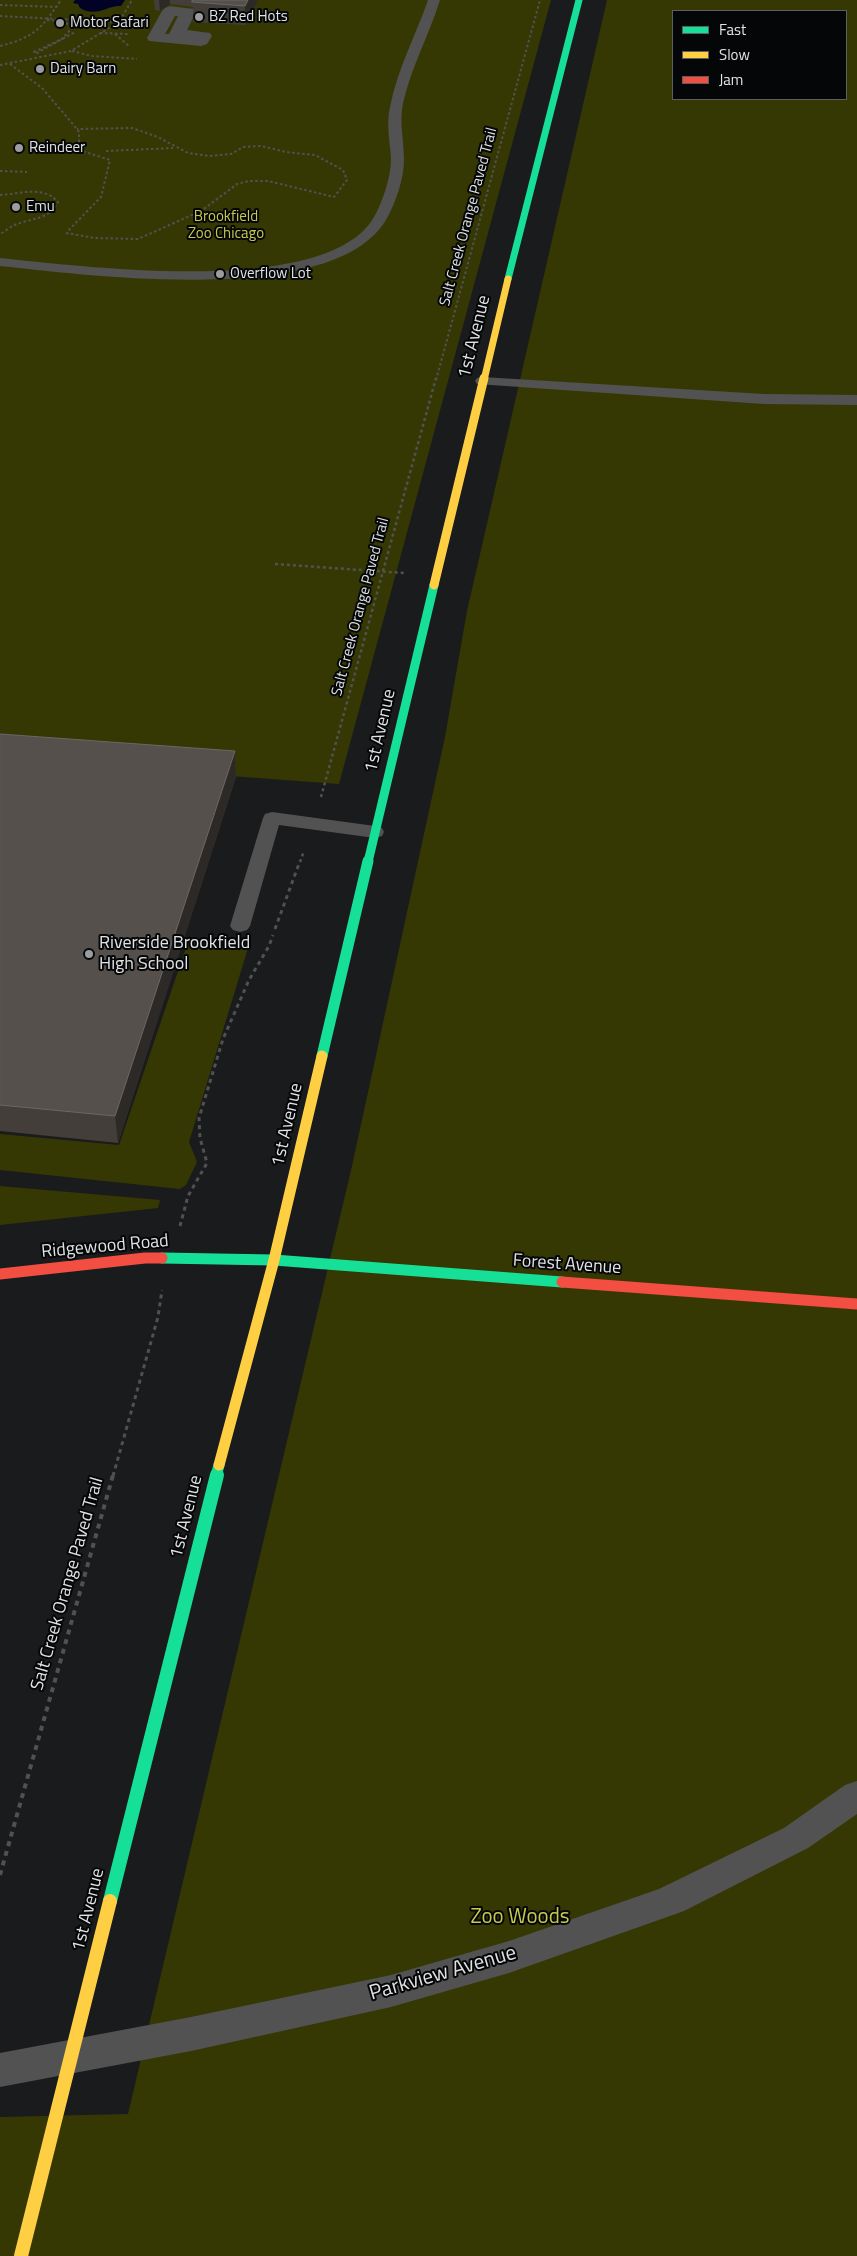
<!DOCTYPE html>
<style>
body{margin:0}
#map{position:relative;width:857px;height:2256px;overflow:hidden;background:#1a1b1c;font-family:"Titillium Web",sans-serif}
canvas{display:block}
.legend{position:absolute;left:672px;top:10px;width:175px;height:90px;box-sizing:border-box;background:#050607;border:1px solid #5d5e5f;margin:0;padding:6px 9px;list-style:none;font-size:15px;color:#e0e2e4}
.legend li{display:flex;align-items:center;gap:10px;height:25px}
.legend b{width:25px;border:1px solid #5d5e5f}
</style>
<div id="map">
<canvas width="857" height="2256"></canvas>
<ul class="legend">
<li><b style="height:6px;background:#16e098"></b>Fast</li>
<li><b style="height:6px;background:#ffcf43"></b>Slow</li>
<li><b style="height:6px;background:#f24e42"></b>Jam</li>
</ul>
</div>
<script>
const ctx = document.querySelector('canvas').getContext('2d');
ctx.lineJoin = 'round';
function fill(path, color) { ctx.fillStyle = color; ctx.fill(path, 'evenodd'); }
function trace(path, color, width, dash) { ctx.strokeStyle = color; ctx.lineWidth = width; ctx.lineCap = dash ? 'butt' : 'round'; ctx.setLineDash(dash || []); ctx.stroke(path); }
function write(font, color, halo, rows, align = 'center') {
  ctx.font = font + ' "Titillium Web",sans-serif'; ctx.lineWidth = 4; ctx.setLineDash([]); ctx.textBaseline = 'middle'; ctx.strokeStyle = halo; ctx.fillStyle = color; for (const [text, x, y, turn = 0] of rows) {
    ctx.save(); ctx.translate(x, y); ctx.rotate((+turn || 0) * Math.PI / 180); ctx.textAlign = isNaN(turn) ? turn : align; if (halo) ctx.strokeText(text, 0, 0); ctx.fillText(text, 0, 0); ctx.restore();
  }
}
fill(new Path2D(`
 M0 0H551L339 784 0 759Z
 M607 0H857V2256H0V2117L128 2114 352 1166 445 737 467 611ZM673 11H846V99H673Z
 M188 942 248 948 189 1142 197 1162 186 1185 180 1189 0 1170V1134L119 1145Z
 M0 1186 160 1200 158 1208 0 1225Z`), '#363804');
fill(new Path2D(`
 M75 0H125L121 6C107 5 97 18 80 8L78 4 73 3Z`), '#020226');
trace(new Path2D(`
 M0 5 56 7
 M0 16 119 22
 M47 20 65 21 71 29 62 39 34 52 37 53 75 32
 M100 33 128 34
 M115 34 129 46
 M0 46C35 37 41 29 61 0
 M72 51 92 56 137 59
 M10 64 42 88 77 129 79 132V150L110 160 101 197 67 232
 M0 65 71 51 119 22 132 0
 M106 151 173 148
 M0 171 27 172
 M0 195C20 194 43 185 58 202 50 219 33 218 17 224 11 226 6 231 0 234
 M66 233 95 238 138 239 201 211 237 184 249 181H268L334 197 347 180 343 170 315 155 286 152 261 146 243 147 231 154 209 156 188 153 158 137 132 128 77 129
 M436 380 540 0`), '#525152', 2, [2.5, 2.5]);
trace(new Path2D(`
 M275 564 404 573
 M321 797 436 378
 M300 862 304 851`), '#525152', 2.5, [3, 3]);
trace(new Path2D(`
 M275 929 300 861
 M180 1226 188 1196 207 1163 200 1138 199 1118 223 1039 249 980 269 946 273 935
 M113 1476 158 1317 162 1290`), '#525152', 3, [4, 4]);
trace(new Path2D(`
 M0 1875 113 1475`), '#525152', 4, [5, 5]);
fill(new Path2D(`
 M428 0H440C429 35 411 68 403 103 399 123 404 140 404 160 404 178 396 202 387 218 337 309 88 275 0 266V258C81 266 327 299 374 217 383 201 391 177 391 159 390 141 386 125 390 107 397 70 416 35 428 0Z
 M482 377 764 394 857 395V405L764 404 477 384 475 381 477 378Z
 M272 812 375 826 382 828 384 832 382 836 375 838 279 825 250 926 247 930 240 932 233 930 230 926 263 818 265 814Z`), '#525252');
fill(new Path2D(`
 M170 6 193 9 196 12 187 30 210 33 212 36 207 44 201 46 149 41 147 38 162 11 165 8ZM175 16H178L169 34H165Z
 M857 1781V1814L808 1848 684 1911 509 1973 391 2007 191 2051 0 2087V2053L191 2017 391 1975 509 1941 659 1889 784 1828 845 1785Z`), '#525252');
trace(new Path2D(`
 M508 279 579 0`), '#16e098', 7);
trace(new Path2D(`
 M368 862 434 585`), '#16e098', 9);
trace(new Path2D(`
 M322 1056 368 861
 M162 1258 274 1260 562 1282
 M216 1476 219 1465`), '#16e098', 11);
trace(new Path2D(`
 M110 1901 217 1475`), '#16e098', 14);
trace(new Path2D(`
 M484 380 508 279`), '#ffcf43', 7);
trace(new Path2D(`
 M434 585 484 378`), '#ffcf43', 9);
trace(new Path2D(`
 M219 1465 274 1260 322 1056`), '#ffcf43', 11);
trace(new Path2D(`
 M21 2256 110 1901`), '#ffcf43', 14);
trace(new Path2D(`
 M0 1274 145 1258H162
 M562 1282 857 1304`), '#f24e42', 11);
fill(new Path2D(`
 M154 0H258L246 25 193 22V7L170 4 160 11 155 10Z
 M0 734 235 751 236 777 118 1143 0 1131Z`), '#443e3a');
fill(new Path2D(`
 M159 0H170V4L160 11Z
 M248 0H258L246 25 245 6Z
 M235 751 236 777 118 1143 115 1116Z`), '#2c2926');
const building = new Path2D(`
 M193 0H248L245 6 192 2Z
 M0 734 235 751 115 1116 0 1105Z`);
fill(building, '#55504c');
trace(building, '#6a6764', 1);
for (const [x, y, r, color] of [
 [199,17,5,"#9b9c9e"],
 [60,23,5,"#9b9c9e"],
 [40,69,5,"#9b9c9e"],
 [19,148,5,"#9b9c9e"],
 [16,207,5,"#9b9c9e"],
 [220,274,5,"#9b9c9e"],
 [89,954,5,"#9b9c9e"]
]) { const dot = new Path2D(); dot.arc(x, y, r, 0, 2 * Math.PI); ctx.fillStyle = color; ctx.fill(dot); trace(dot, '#050607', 2); }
write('15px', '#e0e2e4', '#050607', [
 ["BZ Red Hots",209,17],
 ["Motor Safari",70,23],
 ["Dairy Barn",50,69],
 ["Reindeer",29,148],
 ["Emu",26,207],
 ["Overflow Lot",230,274]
], 'left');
write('15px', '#c6cb4d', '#050607', [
 ["Brookfield",226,217],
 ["Zoo Chicago",226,234]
]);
write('15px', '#e0e2e4', '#050607', [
 ["Salt Creek Orange Paved Trail",469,217,-75],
 ["Salt Creek Orange Paved Trail",361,607,-75]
]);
write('18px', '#e0e2e4', '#050607', [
 ["1st Avenue",475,337,-76],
 ["1st Avenue",381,731,-77],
 ["1st Avenue",288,1125,-77],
 ["Ridgewood Road",105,1247,-5],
 ["Forest Avenue",567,1265,4],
 ["1st Avenue",187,1517,-76],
 ["Salt Creek Orange Paved Trail",68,1584,-74],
 ["1st Avenue",89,1910,-76]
]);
write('18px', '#e0e2e4', '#050607', [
 ["Riverside Brookfield",99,944],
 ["High School",99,965]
], 'left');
write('21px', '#c6cb4d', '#050607', [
 ["Zoo Woods",520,1918]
]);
write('21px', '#e0e2e4', '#050607', [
 ["Parkview Avenue",443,1974,-16]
]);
</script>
